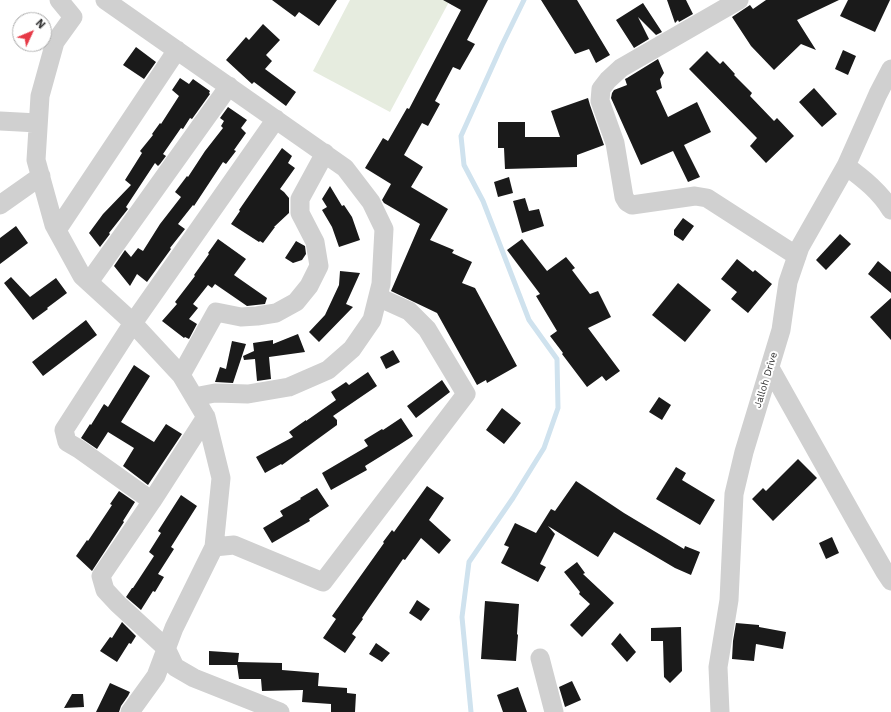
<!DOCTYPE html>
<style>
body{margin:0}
#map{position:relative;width:891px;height:712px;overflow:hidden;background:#fff;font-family:"Work Sans",sans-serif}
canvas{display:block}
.north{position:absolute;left:12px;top:12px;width:40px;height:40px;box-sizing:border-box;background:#fff;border:1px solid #adadad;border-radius:50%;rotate:46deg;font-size:11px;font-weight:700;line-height:16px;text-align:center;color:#333}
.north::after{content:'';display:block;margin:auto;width:14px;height:18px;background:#e63946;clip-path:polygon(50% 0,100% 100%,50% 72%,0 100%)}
</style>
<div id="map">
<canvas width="891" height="712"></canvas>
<div class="north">N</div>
</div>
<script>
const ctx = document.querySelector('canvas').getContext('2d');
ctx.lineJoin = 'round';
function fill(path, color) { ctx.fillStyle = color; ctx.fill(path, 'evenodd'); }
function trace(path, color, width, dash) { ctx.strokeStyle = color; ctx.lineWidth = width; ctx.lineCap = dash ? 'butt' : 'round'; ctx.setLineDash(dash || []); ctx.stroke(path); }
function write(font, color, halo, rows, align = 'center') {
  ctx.font = font + ' "Work Sans",sans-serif'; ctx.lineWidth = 4; ctx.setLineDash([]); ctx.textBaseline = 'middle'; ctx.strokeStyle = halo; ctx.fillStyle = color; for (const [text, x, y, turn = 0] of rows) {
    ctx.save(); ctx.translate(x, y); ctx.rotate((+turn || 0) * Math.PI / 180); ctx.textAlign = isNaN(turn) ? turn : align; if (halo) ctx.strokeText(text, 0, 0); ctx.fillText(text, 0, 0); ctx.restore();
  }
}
fill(new Path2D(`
 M350 0H450L390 112 313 71Z`), '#e6ecdf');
trace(new Path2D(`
 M471 712 462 617 469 562 513 498 544 448 558 408 557 359 529 320 483 201 464 165 461 136 502 45 524 0`), '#cfe2ee', 5);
fill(new Path2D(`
 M272 0H337L319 26 299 12 295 17Z
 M443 0H488L467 40 475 44 460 70 453 67 435 101 440 104 428 126 422 123 404 155 423 167 411 187 448 209 430 240 454 250 452 253 472 262 462 283 475 288 517 366 487 383 486 380 477 385 437 313 391 291 420 224 384 203 382 200 391 184 365 168 383 138 388 141 407 108 409 109 461 10Z
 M541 0H577L610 55 596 63 589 49 575 54Z
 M667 0H686L693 14 679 22 678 20 675 23Z
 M766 0H839L797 20 816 50 801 44 774 70 751 46 732 17 750 5 753 9Z
 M848 0H890L875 32 840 16Z
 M643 3 662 32 656 35 638 17 649 39 634 48 616 20Z
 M263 24 280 40 266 55 272 61 265 69 296 92 286 106 254 82 252 84 226 60 246 37 249 40Z
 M136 47 156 62 144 79 123 65Z
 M843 50 856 56 848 75 835 69Z
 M707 51 720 64 723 61 735 74 734 75 752 93 750 96 774 121 777 118 794 136 766 163 750 146 757 138 689 69Z
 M658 59 664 73 660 79 662 88 656 91 668 117 697 102 711 132 684 145 700 177 688 182 673 151 641 165 611 98 612 93 614 90 627 85 625 79 627 78Z
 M180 78 189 84 193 79 210 91 209 93 210 94 192 119 190 118 183 129 181 128 163 154 166 156 160 164 158 166 155 163 126 207 128 209 109 233 110 234 100 247 89 233 103 214 131 185 125 180 142 153 140 151 153 135 152 134 160 123 161 124 179 96 172 90Z
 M814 88 837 114 822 127 799 102Z
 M588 98 590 105 604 145 577 155V167L505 169 504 148H498V122H525V137H560L551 111Z
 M228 107 247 120 241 128 246 133 234 150 236 151 226 164 223 162 194 206 193 205 178 224 185 229 170 248 171 249 147 282 137 274 130 286 114 266 125 250 131 257 138 248 143 251 160 224 181 197 175 192 187 176 188 177 205 151 223 128 221 126 224 121 220 118Z
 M282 148 292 156 288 163 295 168 280 189 284 192 289 198V213L274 227H275L263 243 260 241 259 242 231 224 240 211 239 210Z
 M509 177 513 193 498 197 494 182Z
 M330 186 342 206 344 205 352 217 360 240 339 247 332 227 322 210 327 207 322 199Z
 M525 198 529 211 539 209 544 226 522 233 513 201Z
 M683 218 694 226 683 241 674 235V230Z
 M16 226 28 243 0 264V238Z
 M840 234 851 244 826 270 816 260Z
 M218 239 246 259 234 275 267 298 265 304 247 306 215 284 212 288 208 285 193 304 198 308 189 319 197 324 189 339 185 337 184 338 162 321 177 304 175 302 195 276 194 275 209 254 208 253Z
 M522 239 547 271 566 257 575 268 572 270 590 294 598 291 611 317 588 328 620 371 606 381 602 376 587 387 562 354 563 353 550 336 557 331 536 296 540 294 507 250Z
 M296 241 305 246 306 254 302 260 293 263 285 258Z
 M737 259 753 272 755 270 772 284 748 313 731 299 737 292 721 279Z
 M878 261 891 272V293L868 274Z
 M340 271 360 273 346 304 353 307 319 342 309 332 325 315 339 285Z
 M11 277 30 297 56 278 67 293 47 308 48 309 33 320 4 283Z
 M678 283 711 310 685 342 652 315Z
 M891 298V340L870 317Z
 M86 320 97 335 43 376 32 362Z
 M298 334 305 352 269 357 271 379 257 381 255 359 244 360 243 356 254 351 253 343 273 340V344Z
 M232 341 246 344 233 383 215 382 220 367 226 369Z
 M393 350 400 362 386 369 380 357Z
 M134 365 150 376 121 422 154 442 166 424 182 434 148 485 123 466 134 448 108 432 97 449 81 438 90 424 91 425 104 404 108 407Z
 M368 372 377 386 333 416 337 420V425L282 465 281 464 265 473 256 457 293 437 289 432 306 420V421L336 400 331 392 346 382 349 385Z
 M442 380 450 392 416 418 407 406Z
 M659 397 671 405 662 420 649 412Z
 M502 408 521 423 504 444 486 430Z
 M401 418 413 436 399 445 365 466 367 470 331 490 322 473 368 446 364 440 382 429 383 430Z
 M798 459 817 478 773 521 752 499 763 488 766 491Z
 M676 467 686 473 682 480 715 500 700 525 656 499Z
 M576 481 624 513 684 549 685 546 700 552 691 575 675 568 614 532 598 557 548 526 555 534 540 564 546 567 538 582 501 563 509 547 504 545 515 523 536 533 551 509 555 511Z
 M427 486 444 498 429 520 451 540 439 554 421 538 405 560 403 559 362 618 363 619 352 634 356 637 345 653 323 638 336 619 332 616 384 543 383 542 392 530 394 532Z
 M317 488 329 506 309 519 310 521 272 543 263 528 283 516 280 511 301 499 300 498Z
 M119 491 135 502 123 521 124 522 92 571 76 556 87 540 88 541 112 505 110 504Z
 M181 495 197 506 171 547 174 549 158 574 164 577 155 592 153 591 141 610 126 597 132 588H133L154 556 149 552 161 533 158 531Z
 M832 537 839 553 826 559 819 543Z
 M577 562 585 573 583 574 614 603 582 637 570 625 590 604 579 594 580 592 564 572Z
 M417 600 430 609 421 621 409 613Z
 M485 601 519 604 517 634 518 635 516 661 481 659Z
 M122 622 136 636 131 644 129 643 117 662 100 651 110 637 112 638Z
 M736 623 759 625V627L786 632 783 649 756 644 754 661 732 659 733 641Z
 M681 627 682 671 670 683 664 677 663 641H651V628Z
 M620 633 636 652 627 662 611 644Z
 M376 643 390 653 382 662 369 654Z
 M209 651 239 653 238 662 282 663V670L319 673 318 686 347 688V693L356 694 355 712H331V704L302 702 303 690 262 691 261 679H239L237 665H209Z
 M572 681 581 700 565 707 559 687Z
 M110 683 130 692 128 696 121 706 119 712H96Z
 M518 687 527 712H503L497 695Z
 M72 694H83L84 707 64 708Z`), '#1a1a1a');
trace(new Path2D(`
 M59 0 73 17 55 42 40 96 36 160 54 225 82 276 129 319 181 375 206 417 221 478 214 547 174 628 156 676 130 712
 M105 0 345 168 371 202 384 229 381 284 372 320 352 349 328 370 289 387 248 394 215 393 194 397
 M739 0 621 68 608 80 601 89 600 101 615 143 624 197 627 202 632 205 695 196 707 198 797 256
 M0 121 38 123
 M846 166C864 179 880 192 891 210
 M0 205 41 176
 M57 230 177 50
 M89 282 229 86
 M770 368 858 525 885 572 891 581
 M181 375 216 312 241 317 257 316 276 313 296 302 309 286 319 266 315 242 300 213V199L325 153
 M206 417 152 501 79 449 67 442 64 430 133 323 276 119
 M152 501 101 576 105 590 118 604 166 648 175 667 194 678 280 712
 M214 547 234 545 323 582 466 394 427 329 409 311 378 297
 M540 658 554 712
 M720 712 718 667 729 600 734 494 744 452 781 330 785 302 788 282 800 247 846 166 878 94 891 69`), '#d0d0d0', 19);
write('10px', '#333', '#fff', [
 ["Jalloh Drive",766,380,-73]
]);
</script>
